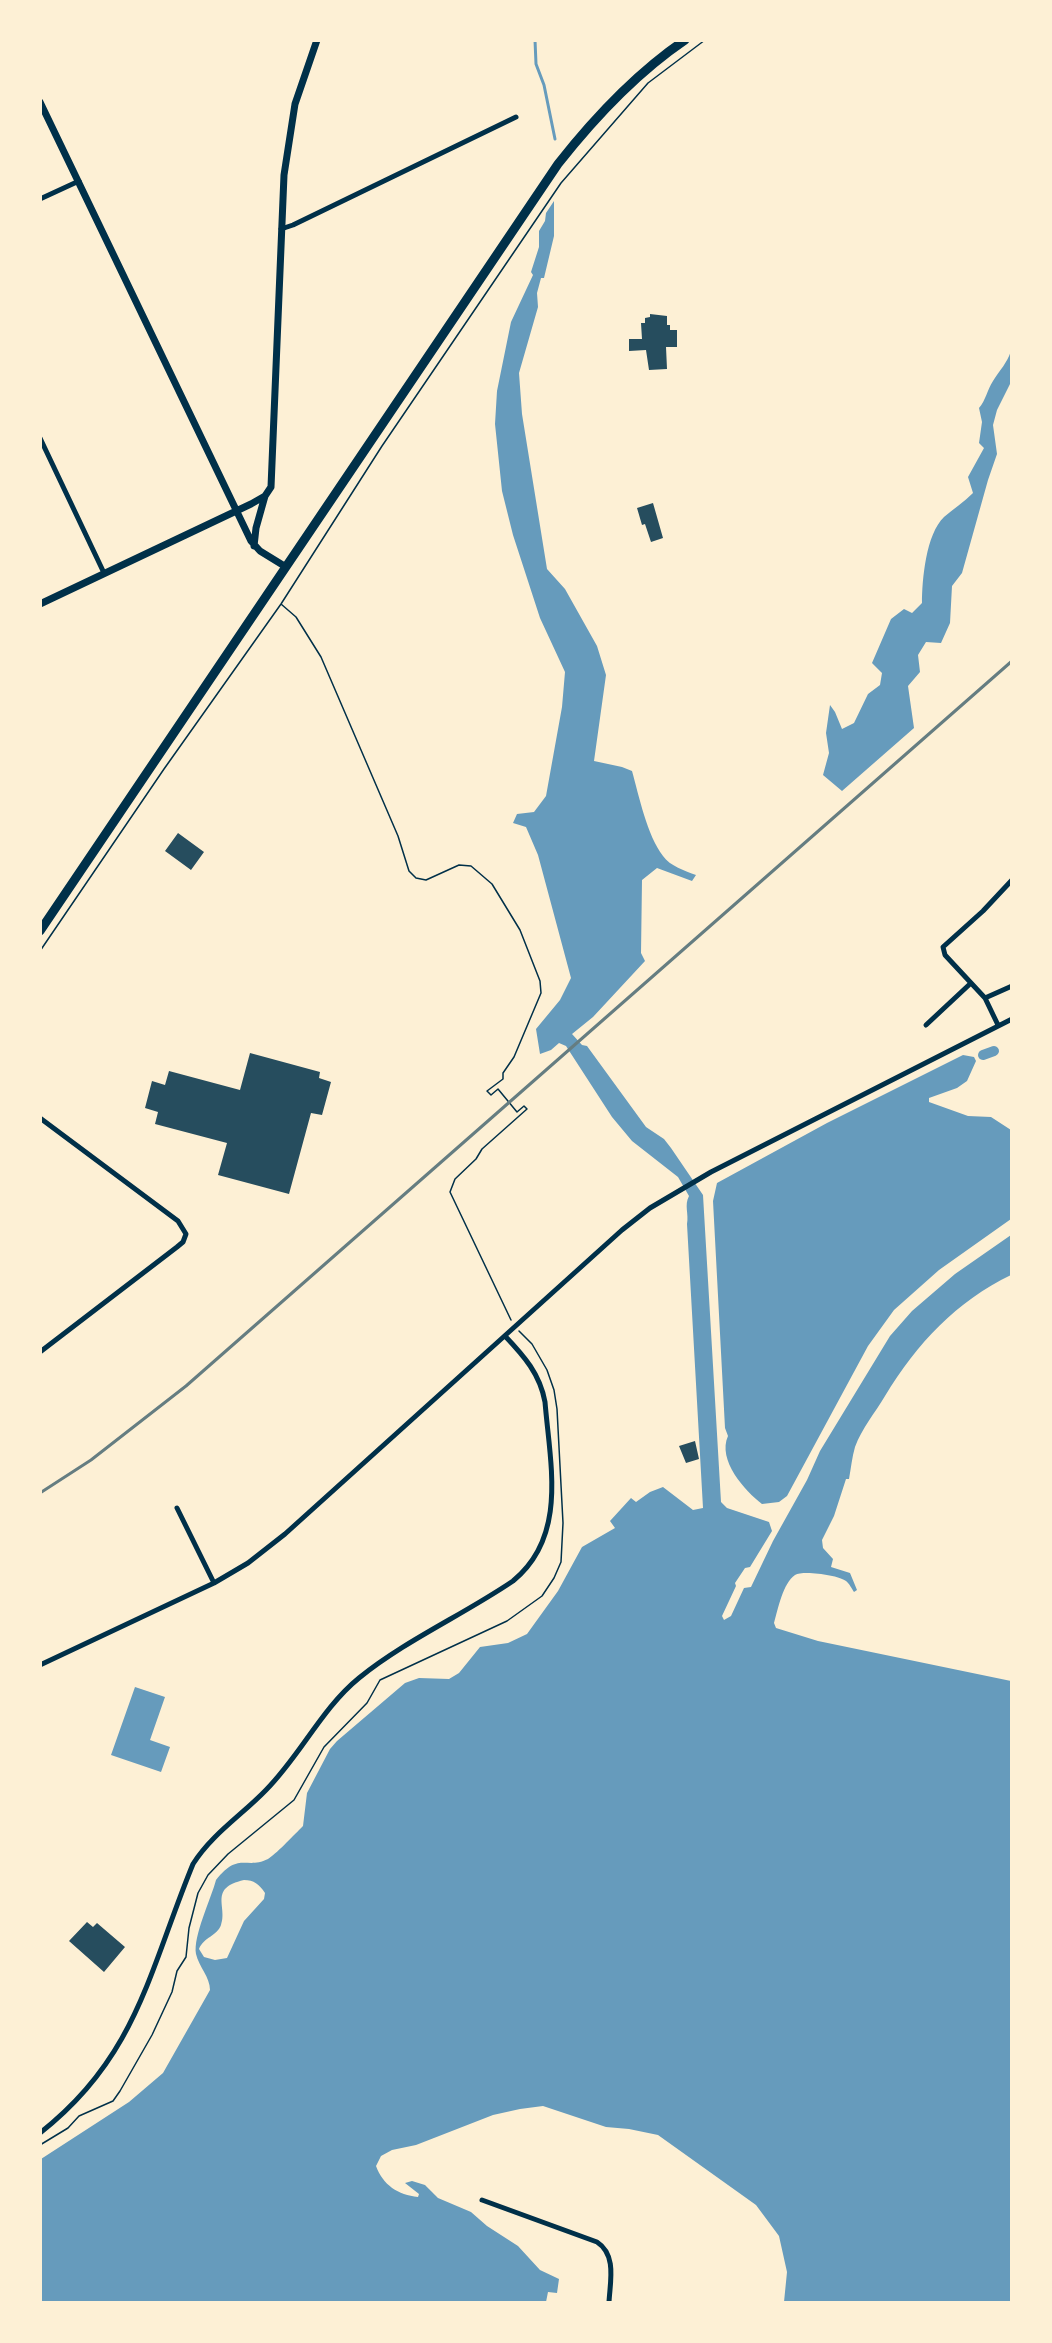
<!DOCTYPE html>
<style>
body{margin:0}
#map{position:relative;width:1052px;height:2343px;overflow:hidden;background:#fdf0d5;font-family:Poppins,sans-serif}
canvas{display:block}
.frame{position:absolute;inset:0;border:42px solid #fdf0d5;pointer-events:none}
</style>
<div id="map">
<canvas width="1052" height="2343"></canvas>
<div class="frame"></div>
</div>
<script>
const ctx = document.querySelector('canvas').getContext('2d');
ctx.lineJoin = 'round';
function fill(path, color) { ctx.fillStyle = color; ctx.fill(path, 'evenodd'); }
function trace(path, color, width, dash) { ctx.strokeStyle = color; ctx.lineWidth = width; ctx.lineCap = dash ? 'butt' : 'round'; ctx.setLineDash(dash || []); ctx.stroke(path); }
fill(new Path2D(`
 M554 201V236L544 278H541L537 293 538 307 519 373 522 414 547 569 565 589 597 646 606 675 594 761 622 767 632 771C639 796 647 835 663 856 670 866 685 871 696 875L692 881 657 868 642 880 641 953 645 961 593 1017 572 1034 582 1045 587 1046 646 1127 664 1139 671 1148 703 1195 721 1502 727 1508 769 1522 772 1531 750 1567 745 1568 735 1583 736 1586 722 1616 724 1620 731 1616 744 1588 751 1587 773 1541 807 1480 820 1451 890 1336 912 1311 955 1274 1011 1235V1275C957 1301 917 1343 885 1396 875 1413 862 1428 855 1447 852 1457 851 1468 849 1479H846L834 1516 822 1540 823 1548 833 1559 831 1567 850 1573 857 1590 854 1592C852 1589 849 1583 846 1581 838 1575 803 1570 795 1575 783 1583 778 1609 774 1623L776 1628 818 1641 1011 1681V2302H784L787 2272 779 2236 756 2205 658 2135 629 2129 606 2127 543 2106 520 2109 493 2115 416 2145 392 2150 381 2156 376 2166C383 2185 398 2195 418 2197L419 2194 405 2183 412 2181 425 2185 438 2198 471 2212 487 2226 518 2246 540 2270 559 2279 557 2293 548 2292 546 2302H41V2159L129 2102 163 2073 210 1990C210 1977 199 1967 196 1954 193 1936 211 1899 216 1880 239 1851 246 1870 268 1859 275 1855 293 1836 300 1829L303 1826 307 1793 330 1749 337 1741 405 1683 419 1678 449 1679 459 1673 480 1647 508 1643 527 1634 558 1591 582 1547 615 1528 610 1521 631 1498 636 1502 650 1492 663 1487 693 1510 703 1508 687 1224C689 1214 684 1205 689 1196L678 1177 632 1141 612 1117 566 1046 559 1043 551 1050 540 1054 536 1029 560 1000 571 978 538 855 526 827 513 823 517 814 534 812 546 796 562 707 565 672 540 618 513 535 502 491 495 424 497 391 511 322 533 275 531 272 539 247V231L545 221 546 213ZM244 1880C254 1880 259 1884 265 1893L264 1899 244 1921 227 1958 215 1960 204 1957 199 1949C204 1937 217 1936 221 1925 228 1907 208 1888 244 1880Z
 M1011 351V382L997 410 993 425 997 454 988 480 962 573 952 586 950 623 941 643 926 642 918 655 920 672 908 686 914 728 842 791 823 775 829 753 826 733 830 705 835 712 842 729 854 723 868 694 880 685 882 673 872 663 891 619 904 609 912 613 922 603C922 580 926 534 944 517 953 509 964 502 973 493L968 477 984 448 979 443 982 422 979 408C986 400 987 390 993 381 1000 370 1007 363 1011 351Z
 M963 1055 974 1057 976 1061 967 1081 957 1088 929 1098V1102L968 1116 991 1117 1011 1130V1219L939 1270 894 1310 868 1346 787 1496 779 1502 762 1504C745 1491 717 1460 728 1436L725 1428 713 1201 717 1183 827 1123Z
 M135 1687 165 1697 150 1740 170 1747 161 1772 111 1755Z`), '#669bbc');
trace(new Path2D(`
 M535 40 536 64 544 85 555 139`), '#669bbc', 3);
trace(new Path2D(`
 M983 1055 994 1051`), '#669bbc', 10);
fill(new Path2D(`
 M650 314 667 316V325H670V330H677V347H666L667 369 649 370 646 350 629 351V339H642L641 323H645V318L650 317Z
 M653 503 663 538 651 542 645 524 642 525 637 508Z
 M178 833 204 852 191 870 165 851Z
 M250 1053 320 1072 319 1078 331 1082 322 1115 311 1113 289 1194 218 1175 227 1143 155 1124 158 1112 145 1108 152 1081 165 1085 169 1071 240 1090Z
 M695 1441 699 1459 686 1463 679 1446Z
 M87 1922 93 1927 97 1923 125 1947 104 1972 69 1941Z`), '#264d5e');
trace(new Path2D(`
 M281 604 296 617 321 657 398 836 409 871 416 878 426 880 459 865 471 866 492 884 520 930 540 981 541 993 514 1057 503 1073V1079L487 1091 491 1095 498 1089 517 1112 524 1106 527 1109 482 1149 476 1159 455 1179 450 1192 511 1320
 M40 951 164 769 281 604 382 446 561 183 648 83 705 40
 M40 2145 68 2128 79 2116 113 2101 120 2091 152 2035 172 1992 177 1971 186 1957 189 1928 198 1893 208 1875 228 1854 294 1800 324 1747 367 1703 380 1680 507 1621 542 1596 554 1578 561 1562 563 1523 557 1409 554 1390 547 1370 532 1344 519 1331`), '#003049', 1.5);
trace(new Path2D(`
 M40 199 79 181
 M281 229 293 225 516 117
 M40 438 104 573
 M985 998 1012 986
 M926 1025 971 983
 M998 1025 985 998 945 955 943 947 983 911 1012 880
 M40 1118 178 1221 186 1234 183 1242 177 1247 40 1352
 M177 1508 214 1583
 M40 1665 214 1583 248 1563 285 1534 622 1230 650 1208 711 1172 1012 1019
 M40 2133C137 2057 149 1971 193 1864 212 1834 242 1815 266 1790 300 1756 322 1708 359 1678 406 1640 463 1615 513 1581 568 1536 550 1464 545 1402 540 1374 524 1356 505 1336
 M482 2200 597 2242C617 2255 610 2282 609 2302`), '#003049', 5);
trace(new Path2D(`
 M40 102 251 541 260 551 286 567
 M254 546 256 528 265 496
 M40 604 251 504 265 496 271 487 284 175 295 104 317 40`), '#003049', 7);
trace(new Path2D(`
 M40 931 558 164C595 117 635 74 685 40`), '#003049', 9);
trace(new Path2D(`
 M40 1493 91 1460 186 1386 1012 661`), '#657d81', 3);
</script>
